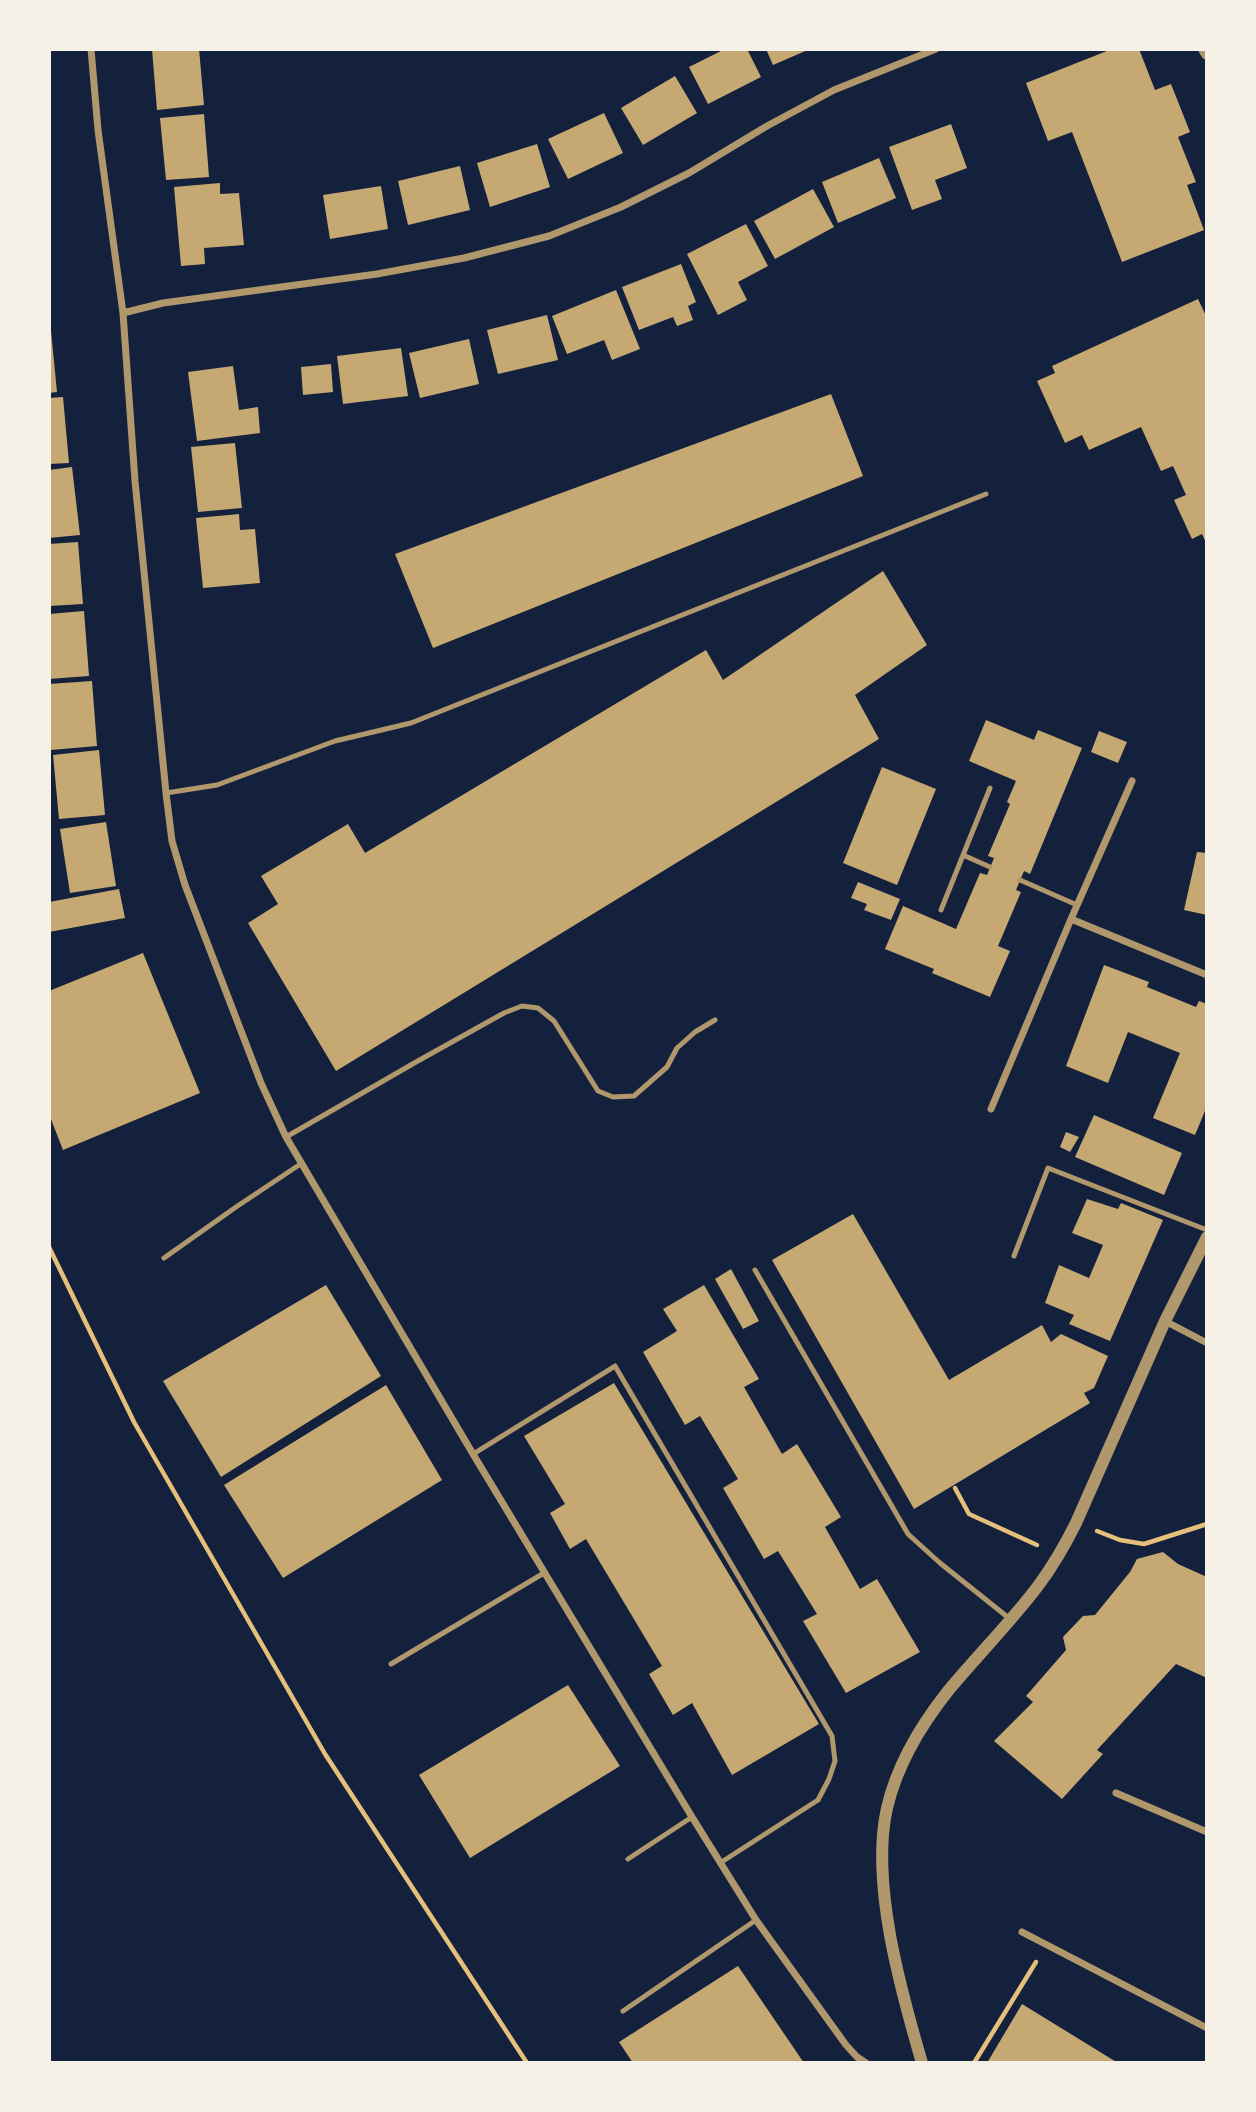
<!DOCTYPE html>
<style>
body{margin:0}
#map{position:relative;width:1256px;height:2112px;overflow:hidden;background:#14213d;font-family:"PT Serif",serif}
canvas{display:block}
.frame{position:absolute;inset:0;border:51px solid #f6f1e7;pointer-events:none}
</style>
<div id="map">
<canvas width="1256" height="2112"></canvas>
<div class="frame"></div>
</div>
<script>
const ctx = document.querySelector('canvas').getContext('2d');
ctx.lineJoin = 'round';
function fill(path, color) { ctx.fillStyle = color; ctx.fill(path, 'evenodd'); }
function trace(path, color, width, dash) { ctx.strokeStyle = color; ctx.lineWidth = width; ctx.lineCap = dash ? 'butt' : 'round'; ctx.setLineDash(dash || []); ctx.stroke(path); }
fill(new Path2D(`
 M152 49H199L204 105 157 110Z
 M725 49H747L761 77 708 104 689 67Z
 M766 49H810L773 65Z
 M1112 49H1139L1155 90 1171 84 1190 132 1178 137 1196 182 1187 185 1204 230 1122 262 1072 132 1048 141 1026 83Z
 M675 76 697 113 643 145 621 108Z
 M604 113 623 153 568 179 548 139Z
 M204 114 209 177 166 180 160 118Z
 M951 124 967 168 935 180 942 199 912 210 889 147Z
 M537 144 550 187 490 207 477 163Z
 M879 158 896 198 838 223 822 182Z
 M460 166 470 210 408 225 398 181Z
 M220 183V194L239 193 244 245 204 248 205 264 181 266 174 187Z
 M381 186 388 229 330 239 323 195Z
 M813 189 834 227 775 259 754 221Z
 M746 224 768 266 738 282 747 300 718 315 687 254Z
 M681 264 696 302 688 306 693 320 677 326 673 317 639 330 622 287Z
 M616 290 640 349 612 360 604 340 567 354 552 316Z
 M1198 299 1207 318V545L1202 534 1192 539 1174 500 1186 495 1173 466 1161 471 1141 427 1089 450 1082 435 1065 443 1037 381 1055 373 1052 366Z
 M547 315 558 360 498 374 487 330Z
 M49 331H51L57 392 49 393Z
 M469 339 479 384 420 398 409 353Z
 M401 348 408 396 343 404 337 356Z
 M331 364 333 392 303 395 301 367Z
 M233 366 239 410 258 407 260 433 197 441 188 372Z
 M831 394 863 476 433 648 395 554Z
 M63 397 69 463 49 464V398Z
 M235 443 242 508 198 512 191 447Z
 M72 467 80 535 49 538V470Z
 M239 514 240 530 255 529 260 583 203 588 196 518Z
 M78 542 83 604 49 606V544Z
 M883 571 927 645 855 695 879 739 336 1071 248 923 278 904 261 876 348 824 365 853 706 650 723 680Z
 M84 611 89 676 49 679V614Z
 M92 681 97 746 51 750 49 684Z
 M986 720 1034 740 1038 730 1082 748 1030 874 1024 871 1016 890 1021 892 998 946 1010 951 990 997 932 973 934 969 885 949 903 906 956 929 980 873 987 875 994 858 988 856 1010 804 1007 802 1016 781 969 761Z
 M1099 731 1127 742 1118 763 1091 752Z
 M99 750 105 815 59 819 53 755Z
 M882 767 936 789 897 885 843 863Z
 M106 822 116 886 70 893 60 829Z
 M1197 852 1207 853V915L1184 910Z
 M858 882 900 899 891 920 864 910 867 904 851 898Z
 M119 889 125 918 49 932V902Z
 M143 953 200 1093 63 1150 49 1114V991Z
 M1104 965 1149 982 1147 987 1196 1007 1199 1001 1207 1004V1106L1195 1135 1153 1118 1180 1053 1128 1032 1108 1083 1066 1066Z
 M1094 1115 1182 1153 1164 1195 1075 1157Z
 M1066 1132 1079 1137 1070 1152 1060 1147Z
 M1087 1199 1118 1209 1121 1203 1163 1220 1110 1341 1069 1324 1074 1315 1045 1303 1059 1265 1089 1278 1103 1245 1072 1233Z
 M853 1214 949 1380 1042 1325 1051 1342 1061 1334 1108 1356 1094 1388 1084 1393 1090 1403 914 1509 772 1260Z
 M731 1269 759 1321 743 1329 715 1279Z
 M326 1285 381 1376 221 1477 163 1381Z
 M704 1285 759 1379 744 1387 782 1454 797 1444 841 1517 825 1527 860 1589 877 1579 920 1652 846 1693 803 1621 817 1614 778 1551 764 1559 723 1488 738 1479 700 1416 685 1425 643 1352 677 1331 663 1309Z
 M614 1383 819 1724 732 1775 692 1703 673 1715 649 1674 662 1666 586 1539 570 1549 550 1513 565 1504 524 1436Z
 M386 1385 442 1480 283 1578 224 1485Z
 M1163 1552 1178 1564 1207 1577V1678L1176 1664 1097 1750 1103 1754 1062 1799 994 1741 1033 1702 1026 1696 1066 1650 1063 1637 1083 1616 1095 1615 1130 1572 1137 1559Z
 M568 1685 620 1766 470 1858 419 1775Z
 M738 1966 804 2063H633L619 2042Z
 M1022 2004 1118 2063H987Z`), '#c6a872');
trace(new Path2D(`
 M49 1247 134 1422 325 1754 527 2063
 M955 1488 969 1514 1037 1545
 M1097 1531 1120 1540 1144 1544 1207 1524
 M974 2063 1036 1962`), '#e5c07b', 4.5);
trace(new Path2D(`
 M166 793 217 785 335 741 411 723 986 494
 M963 855 990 867
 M1020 880 1077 905
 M941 910 990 788
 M286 1137 416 1062 504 1013 522 1006 538 1008 554 1021 598 1091 613 1097 634 1096 667 1067 677 1048 695 1032 715 1020
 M1014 1256 1048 1168 1207 1230
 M164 1258 236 1207 302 1163
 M755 1270 908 1534 940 1563 1010 1619
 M473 1454 615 1366 832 1736 835 1761 829 1779 818 1800 720 1863
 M391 1664 544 1573
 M628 1859 692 1817
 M623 2011 756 1920`), '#b1986c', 5);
trace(new Path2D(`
 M91 49 98 130 123 313 135 481 166 793 172 841 185 885 261 1083 286 1137 473 1454 692 1817 756 1920 846 2045 857 2057 866 2063
 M123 313 163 303 377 274 464 258 549 236 621 207 689 173 767 126 834 90 936 49
 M1071 919 1207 975
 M991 1109 1071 919 1132 781
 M1165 1321 1207 1343
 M1116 1793 1207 1832
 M1022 1932 1207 2028`), '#b1986c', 7);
trace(new Path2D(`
 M1204 49 1207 54
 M922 2063C901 1991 870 1882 887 1808 897 1765 921 1725 948 1691 977 1656 1010 1623 1038 1586 1053 1566 1065 1545 1076 1523L1165 1321 1207 1237`), '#b1986c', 12);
</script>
